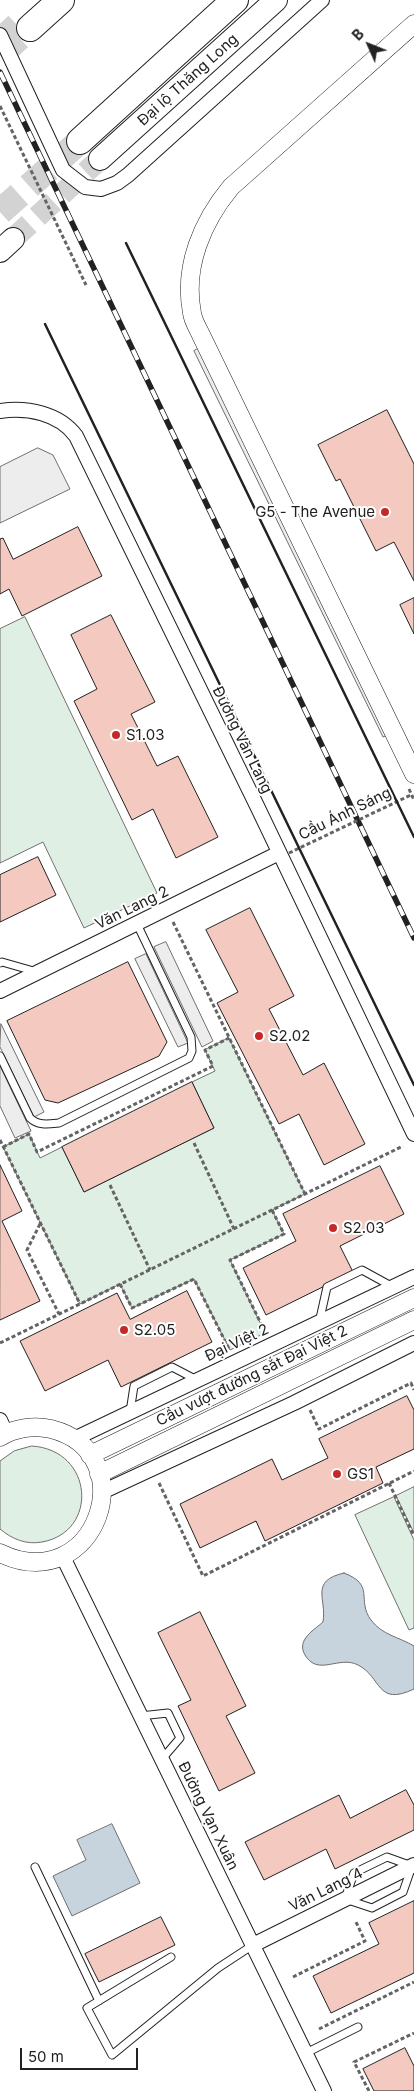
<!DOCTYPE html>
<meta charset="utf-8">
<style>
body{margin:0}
#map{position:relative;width:414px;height:2091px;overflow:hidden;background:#fff;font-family:Inter,sans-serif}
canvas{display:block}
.north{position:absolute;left:344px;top:20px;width:50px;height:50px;-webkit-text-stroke:4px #fff;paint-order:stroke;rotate:314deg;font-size:14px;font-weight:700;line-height:20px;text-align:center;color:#222}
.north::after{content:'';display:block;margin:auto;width:18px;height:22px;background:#222;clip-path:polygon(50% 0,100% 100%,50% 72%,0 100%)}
.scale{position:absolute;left:20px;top:2048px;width:118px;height:22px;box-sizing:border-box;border:2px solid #222;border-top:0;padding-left:6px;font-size:15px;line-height:18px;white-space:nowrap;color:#222;-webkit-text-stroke:4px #fff;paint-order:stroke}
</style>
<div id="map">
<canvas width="414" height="2091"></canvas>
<div class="north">B</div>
<div class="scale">50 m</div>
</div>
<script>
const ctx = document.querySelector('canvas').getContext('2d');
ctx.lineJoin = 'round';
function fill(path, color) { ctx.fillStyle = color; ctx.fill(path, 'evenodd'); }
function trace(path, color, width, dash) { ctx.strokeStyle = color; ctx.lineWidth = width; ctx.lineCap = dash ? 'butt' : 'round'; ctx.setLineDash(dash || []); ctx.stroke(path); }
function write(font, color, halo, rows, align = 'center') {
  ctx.font = font + ' Inter,sans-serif'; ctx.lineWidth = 4; ctx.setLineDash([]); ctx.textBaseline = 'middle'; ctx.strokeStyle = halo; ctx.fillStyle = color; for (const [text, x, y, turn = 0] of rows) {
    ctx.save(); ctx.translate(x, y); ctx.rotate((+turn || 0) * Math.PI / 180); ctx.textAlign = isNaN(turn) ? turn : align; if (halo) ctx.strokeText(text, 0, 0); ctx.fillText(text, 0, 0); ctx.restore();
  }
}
const green = new Path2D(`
 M25 617 157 893 84 928 43 842 0 863V629Z
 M229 1038 305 1194 272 1210 284 1234 230 1260 265 1333 230 1350 194 1279 132 1308 120 1284 80 1304 3 1147 29 1134 40 1158 62 1147 84 1192 214 1128 192 1082 215 1071 205 1050Z
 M32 1446C94 1450 99 1532 42 1542 26 1545 12 1539 0 1529V1461L14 1451Z
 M414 1487V1533L396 1496Z
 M394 1497 414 1540V1628L409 1630 355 1515Z`);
fill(green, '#e0efe3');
trace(green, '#6f6f6f', 1);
const parking = new Path2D(`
 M201 347 390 734 383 737 194 351Z
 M38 448 53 455 70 489 0 523V467Z
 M166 942 213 1041 202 1047 154 947Z
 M146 954 188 1043 178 1047 135 959Z
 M1 1024 44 1112 34 1117 0 1047Z
 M0 1066 31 1131 15 1138 0 1106Z`);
fill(parking, '#ededed');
trace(parking, '#6f6f6f', 1);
const water = new Path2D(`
 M344 1573C376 1585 356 1600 371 1620 382 1635 399 1637 414 1646V1689C376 1707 382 1677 358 1665 339 1655 318 1677 305 1655 296 1640 314 1630 323 1622 327 1599 309 1581 344 1573Z
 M112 1824 140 1883 72 1916 53 1876 86 1860 77 1840Z`);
fill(water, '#c7d3dd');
trace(water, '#6f6f6f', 1);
const building = new Path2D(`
 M387 410 414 464V581L394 542 376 551 340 479 336 481 318 445Z
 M78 527 102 576 22 616 9 589 0 594V539L3 538 13 559Z
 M414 598V634L400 605Z
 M111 615 155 702 131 714 157 766 178 756 218 837 176 858 153 809 132 820 74 701 97 689 71 635Z
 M38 857 56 895 0 922V875Z
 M250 908 294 996 269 1009 303 1075 324 1063 365 1144 324 1165 299 1114 279 1124 217 1003 238 992 206 930Z
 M128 962 167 1042 159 1056 58 1103 45 1100 7 1021Z
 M192 1082 214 1128 84 1192 62 1147Z
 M0 1165 22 1211 2 1221 40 1301 0 1320Z
 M380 1166 404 1214 340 1246 353 1272 266 1315 243 1268 296 1241 283 1214Z
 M187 1291 212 1342 121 1387 108 1360 45 1391 20 1341 117 1293 130 1319Z
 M407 1396 414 1410V1449L376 1467 383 1483 265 1541 256 1521 200 1548 180 1504 272 1459 282 1480 328 1458 319 1439Z
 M200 1612 246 1706 226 1716 255 1773 219 1791 178 1706 191 1700 158 1633Z
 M406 1790 414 1805V1830L335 1869 326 1849 264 1880 245 1842 339 1795 350 1818Z
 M414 1901V1973L331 2013 313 1976 379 1944 369 1923Z
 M161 1917 175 1945 99 1982 85 1954Z
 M405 2048 414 2066V2091H374L363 2069Z`);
fill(building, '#f3c9c0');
trace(building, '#222', 1);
trace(new Path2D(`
 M0 39 20 20
 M13 239 100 159`), '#d3d3d3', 22, [22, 11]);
trace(new Path2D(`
 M0 55 30 28
 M0 212 80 141`), '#d3d3d3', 26, [26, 13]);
const service = new Path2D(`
 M0 963 2 962 37 972
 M0 1056 30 1118C38 1126 49 1124 59 1123L189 1058 192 1051 191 1037 137 924
 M319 1323 327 1287 362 1270 393 1287
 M130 1412 134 1386 172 1367 197 1380
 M140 1716 168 1713 180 1738 162 1759
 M387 1857 412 1866 403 1892 372 1908 345 1899 354 1873Z
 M35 1867 99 2001
 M171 1957 87 2008 112 2055 218 1968 253 1945
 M306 2053 358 2027`);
const minor = new Path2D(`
 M0 35 63 170 85 187 101 189 117 183 128 175 322 0
 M0 411C27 407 59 413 76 436L258 808 414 1134
 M0 991 279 853
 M0 1420 6 1433
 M74 1439 414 1277
 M102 1492 294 1403 414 1343
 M63 1557 324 2091
 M253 1945 414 1865`);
const tertiary = new Path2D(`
 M414 24 231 187C202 222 183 267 192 313 193 321 198 328 201 335L414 774
 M0 1437C15 1428 34 1425 51 1429 146 1453 96 1599 0 1553
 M90 1455 414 1298
 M99 1474 414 1320`);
const primary = new Path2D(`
 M100 159 276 0
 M0 251 13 239`);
const motorway = new Path2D(`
 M30 28 61 0
 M80 141 235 0`);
trace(service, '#222', 9);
trace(minor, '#222', 16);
trace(tertiary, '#222', 19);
trace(primary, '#222', 24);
trace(motorway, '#222', 28);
trace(new Path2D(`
 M0 106 86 285
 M409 789 414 800
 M173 922 305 1194
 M0 1140 80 1304
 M194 1143 234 1229
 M3 1147 29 1134 37 1152 213 1066 205 1050 229 1038
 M110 1185 150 1270
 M40 1224 27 1250 59 1314
 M120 1284 132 1308 194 1279 229 1349
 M265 1332 230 1260 284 1234 272 1210
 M0 1343 403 1146
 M310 1410 319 1429 411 1383 414 1390
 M159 1483 203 1576 414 1471
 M389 1483 414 1536
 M293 1977 365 1941 356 1922
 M319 2029 414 1982
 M369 2091 354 2062 414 2033`), '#646464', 3, [4, 2.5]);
trace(service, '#fff', 7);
trace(minor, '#fff', 14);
trace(tertiary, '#fff', 18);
trace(primary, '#fff', 22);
trace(motorway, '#fff', 26);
const rail = new Path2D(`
 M0 72 414 938`);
trace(rail, '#222', 5.5);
trace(rail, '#fff', 4, [11]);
trace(new Path2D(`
 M289 853 411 795`), '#646464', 3, [4, 2.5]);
trace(new Path2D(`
 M126 243 414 837
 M45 324 414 1085`), '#222', 2.5);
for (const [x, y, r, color] of [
 [385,512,5,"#c62828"],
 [116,735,5,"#c62828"],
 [259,1036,5,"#c62828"],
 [333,1228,5,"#c62828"],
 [124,1330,5,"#c62828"],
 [337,1474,5,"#c62828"]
]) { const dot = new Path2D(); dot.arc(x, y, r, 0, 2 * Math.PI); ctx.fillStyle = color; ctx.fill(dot); trace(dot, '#fff', 2); }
write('15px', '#222', '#fff', [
 ["Đại lộ Thăng Long",188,80,-42],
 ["Đường Văn Lang",242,740,64],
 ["Cầu Ánh Sáng",345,814,-26],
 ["Văn Lang 2",132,908,-26],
 ["Đại Việt 2",237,1343,-25],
 ["Cầu vượt đường sắt Đại Việt 2",252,1376,-26],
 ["Đường Vạn Xuân",208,1816,64],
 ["Văn Lang 4",326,1890,-26]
]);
write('15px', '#222', '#fff', [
 ["G5 - The Avenue",375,512,"right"],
 ["S1.03",126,735],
 ["S2.02",269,1036],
 ["S2.03",343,1228],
 ["S2.05",134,1330],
 ["GS1",347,1474]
], 'left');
</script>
